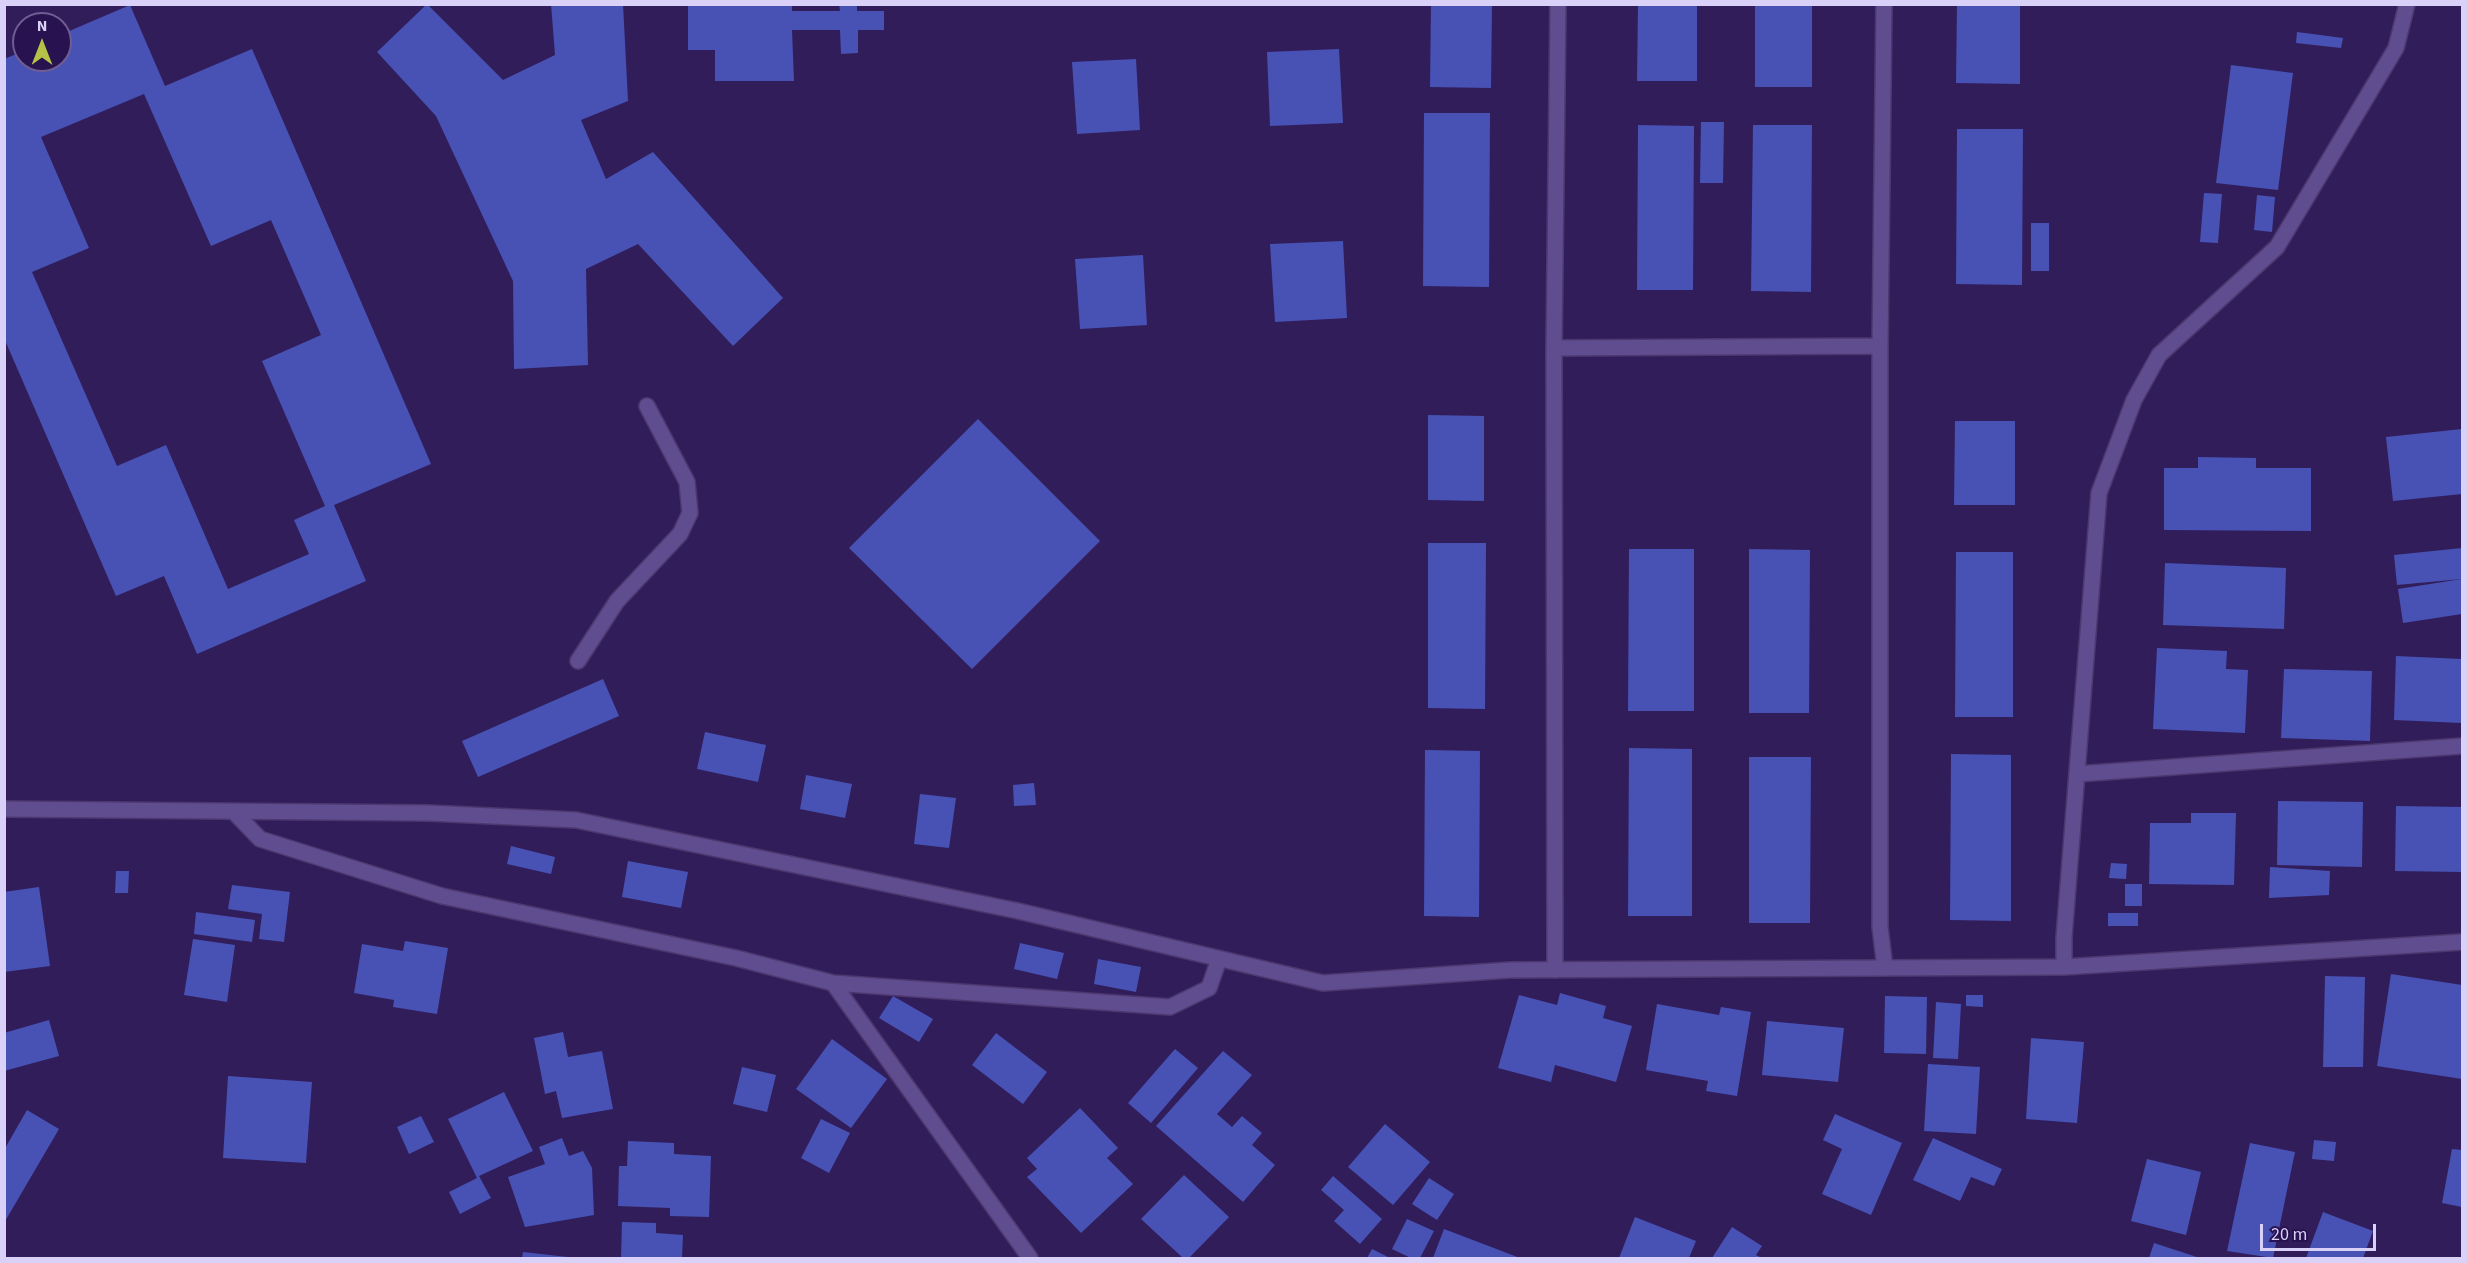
<!DOCTYPE html>
<style>
body{margin:0}
#map{position:relative;width:2467px;height:1263px;overflow:hidden;background:#321d5b;font-family:"Source Sans 3",sans-serif}
canvas{display:block}
.frame{position:absolute;inset:0;border:6px solid #d9d1f7;pointer-events:none}
.north{position:absolute;left:12px;top:12px;width:60px;height:60px;box-sizing:border-box;background:#281250;border:2px solid #6f5e93;border-radius:50%;rotate:0deg;font-size:16px;font-weight:700;line-height:24px;text-align:center;color:#d9d1f7}
.north::after{content:'';display:block;margin:auto;width:21px;height:27px;background:#b6c148;clip-path:polygon(50% 0,100% 100%,50% 72%,0 100%)}
.scale{position:absolute;left:2260px;top:1224px;width:116px;height:27px;box-sizing:border-box;border:3px solid #d9d1f7;border-top:0;padding-left:8px;font-size:18px;line-height:21px;white-space:nowrap;color:#d9d1f7;-webkit-text-stroke:4px #281250;paint-order:stroke}
</style>
<div id="map">
<canvas width="2467" height="1263"></canvas>
<div class="frame"></div>
<div class="north">N</div>
<div class="scale">20 m</div>
</div>
<script>
const ctx = document.querySelector('canvas').getContext('2d');
ctx.lineJoin = 'round';
function fill(path, color) { ctx.fillStyle = color; ctx.fill(path, 'evenodd'); }
function trace(path, color, width, dash) { ctx.strokeStyle = color; ctx.lineWidth = width; ctx.lineCap = dash ? 'butt' : 'round'; ctx.setLineDash(dash || []); ctx.stroke(path); }
fill(new Path2D(`
 M427 4 503 80 555 55 551 4H623L628 101 581 120 606 179 653 152 783 298 733 346 638 244 586 269 588 365 514 369 513 281 436 116 377 52Z
 M688 4H792V11H840L839 4H857V11H884V30H858V53L841 54 840 30H792L794 81H715V50H688Z
 M1431 4H1492L1491 88 1430 87Z
 M1638 4H1697V81H1637Z
 M1755 4H1812V87H1755Z
 M1957 4H2020V84L1956 83Z
 M130 5 165 86 252 49 431 464 334 505 366 581 197 654 164 576 116 596 4 338V59L24 51V60H60V35ZM144 94 211 246 271 220 321 335 262 361 325 506 294 520 309 554 228 589 166 445 117 466 32 272 89 248 41 137Z
 M2297 32 2343 38 2341 48 2296 43Z
 M1339 49 1343 123 1270 126 1267 52Z
 M1136 59 1140 130 1077 134 1072 62Z
 M2231 65 2293 73 2278 190 2216 183Z
 M1424 113H1490L1489 287 1423 286Z
 M1701 122H1724L1723 183H1700Z
 M1638 125 1694 126 1693 290H1637Z
 M1753 125H1812L1811 292 1751 291Z
 M1957 129H2023L2022 285 1956 284Z
 M2204 193 2222 194 2218 243 2200 242Z
 M2257 195 2275 197 2272 232 2254 230Z
 M2031 223H2049V271H2031Z
 M1343 241 1347 318 1275 322 1270 244Z
 M1143 255 1147 325 1080 329 1075 259Z
 M1428 415 1484 416V501L1428 500Z
 M978 419 1100 541 972 669 849 548Z
 M1955 421H2015V505H1954Z
 M2462 429V494L2393 501 2386 437Z
 M2198 457 2256 458V468H2311V531L2164 530V468H2198Z
 M1428 543H1486L1485 709 1428 708Z
 M2462 548V579L2397 585 2394 555Z
 M1629 549H1694V711H1628Z
 M1749 549 1810 550 1809 713H1749Z
 M1956 552H2013V717H1955Z
 M2165 563 2286 568 2284 629 2163 625Z
 M2462 579V614L2403 623 2398 589Z
 M2157 648 2227 651 2226 669 2248 670 2245 733 2153 729Z
 M2396 656 2462 659V723L2394 720Z
 M2284 669 2372 671 2370 741 2281 738Z
 M603 679 619 716 478 777 462 741Z
 M705 732 766 745 758 782 697 769Z
 M1629 748 1692 749V916H1628Z
 M1425 750 1480 751 1479 917 1424 916Z
 M1951 754 2011 755V921L1950 920Z
 M1749 757H1811L1810 923H1749Z
 M806 775 852 784 845 818 800 809Z
 M1034 783 1036 805 1014 806 1013 785Z
 M920 794 956 798 949 848 914 844Z
 M2278 801 2363 802 2362 867 2277 865Z
 M2396 806 2462 807V872L2395 871Z
 M2191 813H2236L2234 885 2149 884 2150 823H2191Z
 M511 846 555 857 551 874 507 864Z
 M628 861 688 872 681 908 622 897Z
 M2111 863 2127 864 2126 879 2109 878Z
 M2270 867 2330 871 2329 895 2269 898Z
 M116 871H129L128 893H115Z
 M2125 884H2142V906H2125Z
 M232 885 290 892 284 942 259 939 262 914 228 909Z
 M39 887 50 966 4 972V892Z
 M196 912 255 920 252 942 194 934Z
 M2108 913H2138V926H2108Z
 M193 939 235 945 227 1002 184 995Z
 M405 941 448 948 437 1014 393 1007 394 1000 354 993 362 944 403 951Z
 M1020 943 1064 953 1057 979 1014 969Z
 M1098 959 1141 967 1136 992 1094 984Z
 M2391 974 2462 985V1079L2377 1066Z
 M2325 976 2365 977 2363 1067H2323Z
 M1560 993 1606 1006 1603 1018 1632 1026 1616 1082 1555 1065 1551 1082 1498 1068 1519 995 1557 1005Z
 M1966 995H1983V1007L1966 1006Z
 M893 996 933 1019 919 1042 879 1018Z
 M1885 996 1927 997 1926 1054 1884 1053Z
 M1936 1002 1961 1004 1958 1059 1933 1058Z
 M1657 1004 1719 1015 1721 1007 1751 1012 1737 1096 1706 1091 1708 1081 1646 1070Z
 M49 1020 59 1056 4 1071V1033Z
 M1767 1021 1844 1028 1838 1082 1762 1075Z
 M563 1032 568 1057 602 1051 613 1109 562 1118 556 1091 545 1094 534 1038Z
 M996 1033 1047 1072 1023 1104 972 1065Z
 M2031 1038 2084 1042 2077 1123 2026 1119Z
 M832 1039 887 1079 851 1128 796 1089Z
 M1175 1049 1198 1068 1151 1123 1128 1103Z
 M1223 1051 1252 1075 1217 1114 1232 1127 1242 1116 1262 1133 1252 1145 1275 1165 1243 1202 1156 1126Z
 M1928 1064 1980 1067 1976 1134 1924 1131Z
 M742 1067 776 1075 767 1112 733 1104Z
 M228 1076 312 1082 306 1163 223 1158Z
 M504 1092 533 1151 479 1176 491 1198 460 1214 449 1192 477 1178 448 1119Z
 M1080 1108 1118 1148 1107 1158 1133 1184 1081 1233 1027 1177 1037 1169 1027 1158Z
 M27 1110 59 1129 4 1223V1150Z
 M1835 1114 1902 1143 1871 1215 1822 1194 1842 1149 1823 1140Z
 M421 1116 434 1142 409 1154 397 1127Z
 M821 1119 850 1133 829 1173 801 1158Z
 M1385 1124 1430 1162 1393 1205 1348 1167Z
 M562 1138 569 1156 583 1151 592 1168 594 1215 525 1227 508 1177 545 1164 539 1147Z
 M1933 1138 2002 1169 1994 1186 1971 1177 1960 1201 1913 1180Z
 M2314 1140 2336 1142 2334 1161 2312 1159Z
 M628 1141 674 1143V1154L711 1156 709 1217 670 1216V1208L618 1206 619 1166H627Z
 M2250 1143 2295 1152 2273 1258 2227 1251Z
 M2452 1149 2462 1150V1207L2442 1203Z
 M2147 1159 2201 1172 2186 1235 2131 1221Z
 M1184 1175 1229 1217 1189 1258H1183L1141 1219Z
 M1333 1176 1382 1219 1360 1244 1334 1221 1344 1210 1321 1190Z
 M1429 1178 1454 1194 1437 1220 1412 1204Z
 M2323 1212 2373 1231 2363 1258H2306Z
 M1635 1217 1696 1241 1689 1258H1619Z
 M1407 1219 1434 1231 1420 1258H1411L1392 1249Z
 M622 1222 656 1223V1233L683 1235 682 1258H621Z
 M1732 1227 1762 1246 1756 1255 1762 1258H1712Z
 M1444 1229 1520 1258H1433Z
 M2154 1243 2200 1258H2149Z
 M1372 1249 1390 1258H1367Z
 M523 1252 568 1257V1258H522Z`), '#4752b4');
const lane = new Path2D(`
 M1884 4 1880 346V927L1885 968
 M1554 348 1880 346
 M578 661 617 601 680 534 690 513 687 482 647 406
 M235 813 260 839 442 896 736 958 833 983 1170 1007 1209 988 1219 959
 M1555 970 1554 348 1558 4
 M833 983 1030 1258`);
const street = new Path2D(`
 M2077 774 2462 746
 M4 809 428 813 576 820 1018 911 1323 983 1510 970 2064 967 2462 942
 M2064 967V937L2099 493 2134 400 2159 355 2277 247 2396 48 2407 4`);
trace(lane, '#4c376e', 18);
trace(street, '#4c376e', 18);
trace(lane, '#5f4d8f', 15);
trace(street, '#5f4d8f', 15);
</script>
